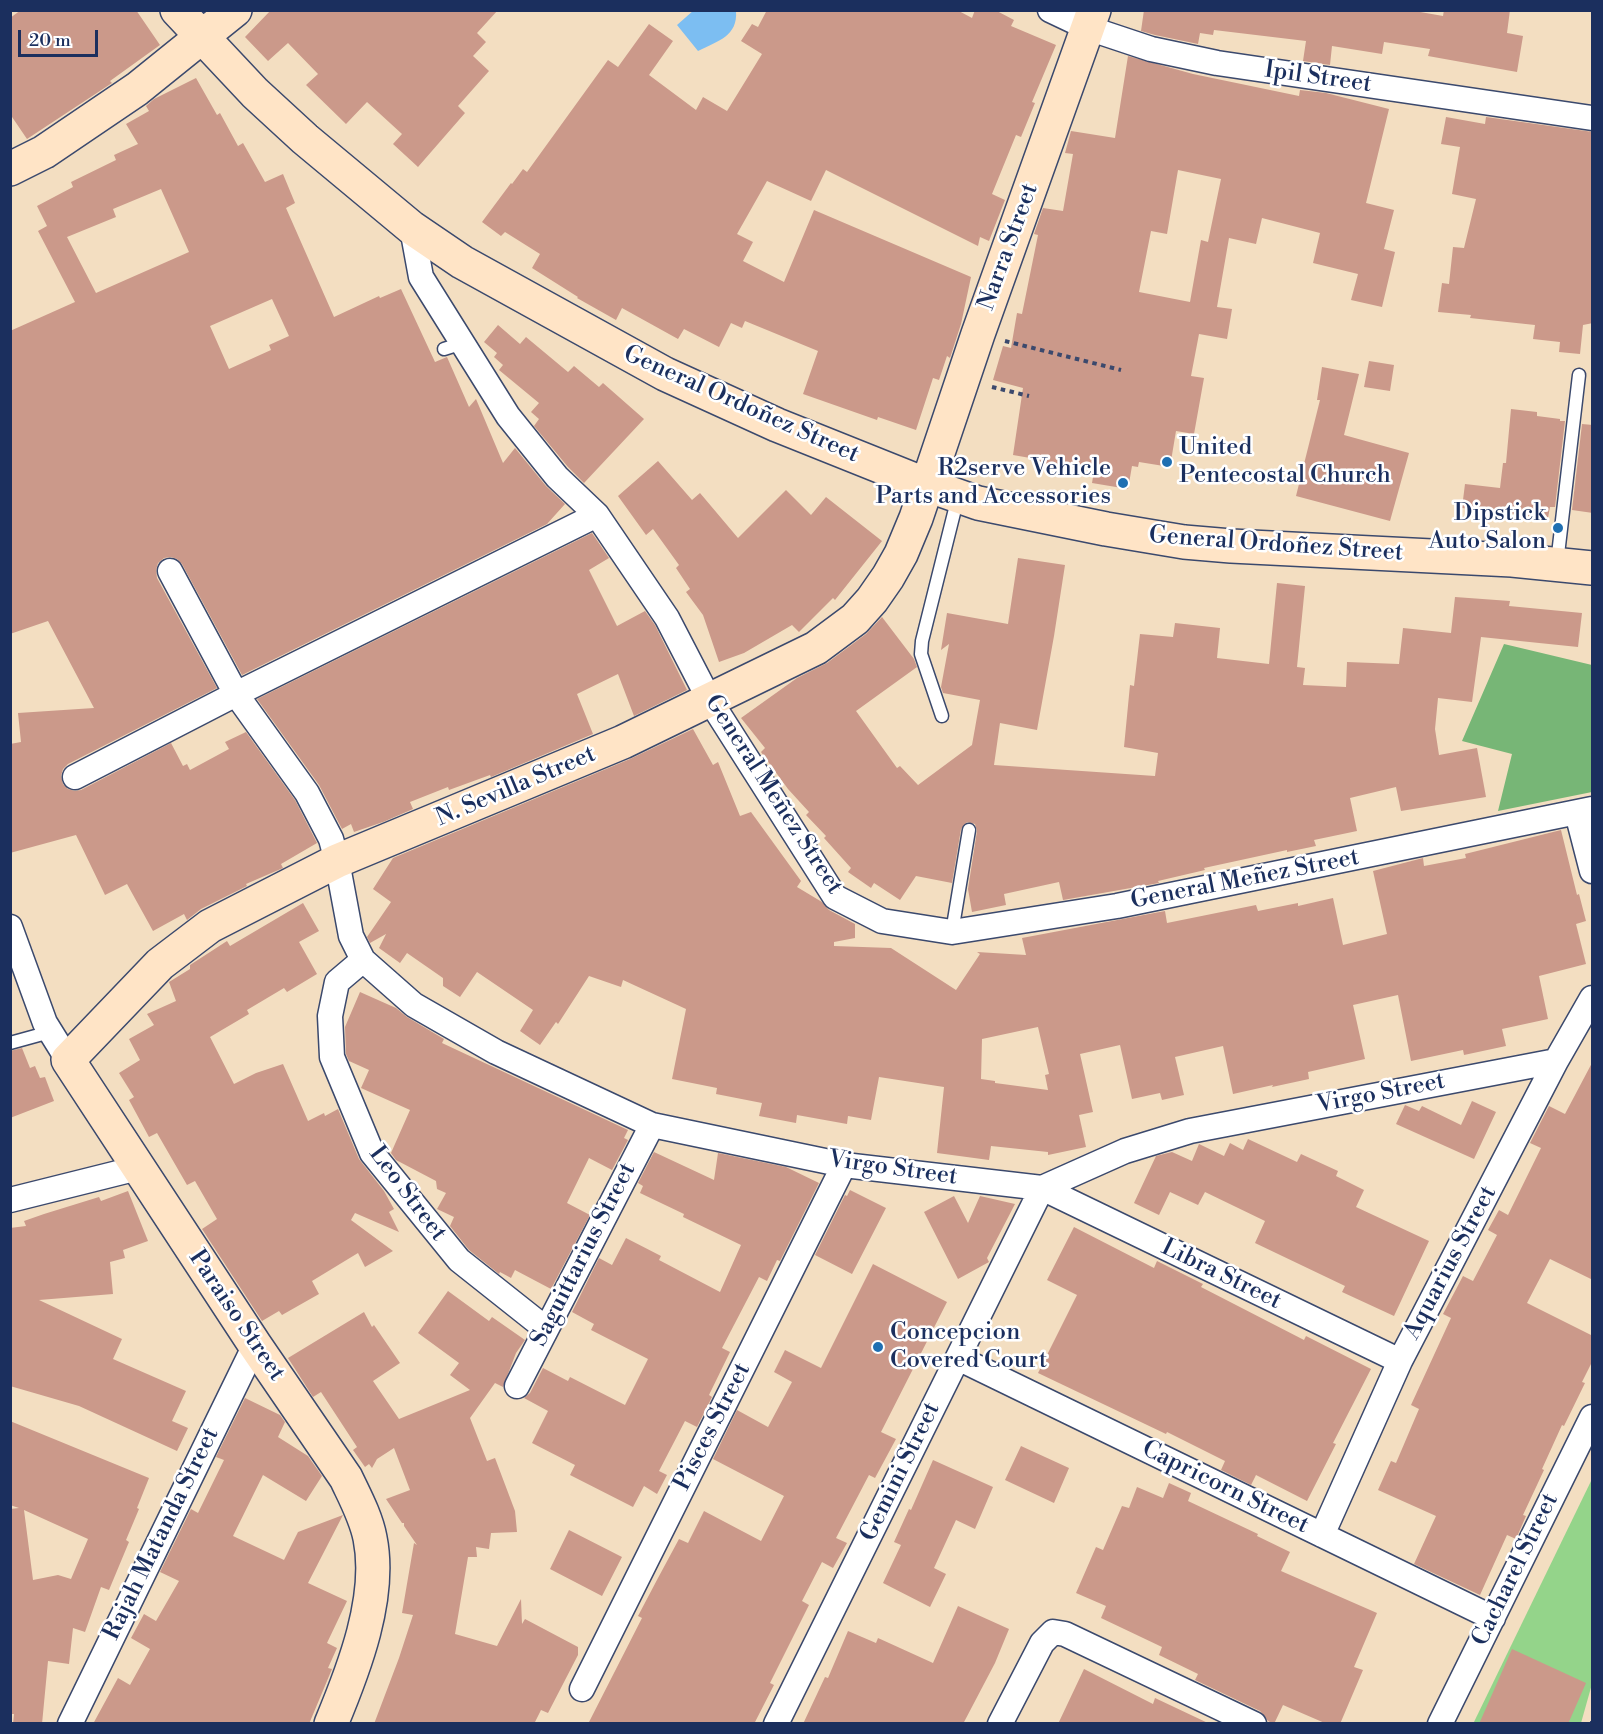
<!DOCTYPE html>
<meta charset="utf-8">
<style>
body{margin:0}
#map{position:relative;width:1603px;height:1734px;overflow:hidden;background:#f3dec1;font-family:"Libre Bodoni",serif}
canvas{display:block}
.frame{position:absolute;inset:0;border:12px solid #1b2f5e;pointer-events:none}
.scale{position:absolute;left:18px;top:30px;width:80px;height:27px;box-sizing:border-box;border:3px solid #1b2f5e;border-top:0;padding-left:8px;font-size:18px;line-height:21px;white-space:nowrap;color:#1b2f5e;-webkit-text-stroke:4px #fff;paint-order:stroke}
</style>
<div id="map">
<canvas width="1603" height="1734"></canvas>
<div class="frame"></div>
<div class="scale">20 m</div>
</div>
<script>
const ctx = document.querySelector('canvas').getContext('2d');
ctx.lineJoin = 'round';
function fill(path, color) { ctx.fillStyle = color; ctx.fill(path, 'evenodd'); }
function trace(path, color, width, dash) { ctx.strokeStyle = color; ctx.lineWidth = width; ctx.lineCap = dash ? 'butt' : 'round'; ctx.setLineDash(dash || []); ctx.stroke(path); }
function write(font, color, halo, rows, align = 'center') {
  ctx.font = font + ' "Libre Bodoni",serif'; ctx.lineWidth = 5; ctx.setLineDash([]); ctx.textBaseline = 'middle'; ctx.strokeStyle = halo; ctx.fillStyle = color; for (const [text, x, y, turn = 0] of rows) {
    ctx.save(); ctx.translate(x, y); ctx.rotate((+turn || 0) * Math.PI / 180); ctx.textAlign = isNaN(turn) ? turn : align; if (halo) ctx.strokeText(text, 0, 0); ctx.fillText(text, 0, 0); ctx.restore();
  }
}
fill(new Path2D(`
 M1592 1479V1684L1581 1723 1473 1724Z`), '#94d48a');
fill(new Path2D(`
 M1504 644 1592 665V792L1498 811 1512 754 1462 741Z`), '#77b676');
fill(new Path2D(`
 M694 10 736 11C738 36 718 41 698 51L677 25Z`), '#7cbef2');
fill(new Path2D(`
 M21 10H136L160 45 110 81 112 83 27 139 10 114V18Z
 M271 10H498L477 33 486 42 473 56 489 71 458 106 465 113 418 167 393 144 402 134 367 102 346 124 306 85 318 74 288 43 268 61 245 37Z
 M767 10H957L972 18 975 10H995L1014 20 1011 26 1056 45 1032 102 1035 103 1021 137 1016 135 992 194 1005 200 989 241 980 237 978 246 826 170 811 201 767 181 737 234 753 242 743 261 784 282 814 210 971 277 961 324 950 358 947 356 939 380 933 378 916 430 878 417 877 420 803 394 818 351 745 321 742 328 731 323 719 347 684 329 678 339 622 308 616 320 577 298 578 297 532 268 540 254 505 232 501 236 482 222 511 183 512 184 523 169 527 172 608 60 618 67 649 24 673 41 649 75 696 110 703 97 727 111 762 54 741 41 752 24 758 27Z
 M1144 10H1409L1443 16 1444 10H1510L1507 33 1523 36 1517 72 1428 56 1430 49 1384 42 1382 54 1332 46 1330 65 1303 61 1306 41 1214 30 1213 35 1200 33 1198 44 1155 35 1141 31Z
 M1128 56 1193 74 1299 96 1300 90 1326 93 1389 109 1366 203 1394 210 1384 249 1395 252 1382 307 1351 300 1358 274 1313 263 1320 233 1262 218 1256 244 1229 238 1217 307 1232 309 1227 339 1199 334 1191 376 1204 378 1194 434 1176 431 1170 467 1139 462 1138 467 1132 466 1128 489 1092 483 1094 471 1036 462V459L1013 455 1023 388 993 380 1003 346 1011 348 1017 313 1022 314 1038 235 1034 234 1043 208 1063 211 1073 154 1065 153 1071 131 1115 138ZM1178 170 1221 179 1208 242 1201 240 1190 302 1139 292 1151 231 1167 234Z
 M196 78 217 115 220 113 238 146 243 143 265 182 283 174 295 203 286 208 334 317 379 296 380 298 401 289 435 362 447 357 469 407 476 399 503 463 515 448 546 486 565 504 547 524 242 675 182 564 177 559 171 557 164 558 158 563 156 570 157 578 217 688 68 764 63 769 61 776 63 784 68 789 75 791 81 790 171 743 183 766 187 764 190 770 229 749 225 742 246 732 295 800 317 843 281 864 283 868 246 884 247 886 201 909 187 920 184 914 153 931 127 884 105 895 76 835 10 853V744L21 742 18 713 94 708 48 621 10 634V331L75 302 38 231 47 226 37 206 73 187 71 182 116 160 114 155 138 144 126 124 149 111 146 106 154 99ZM161 189 189 252 96 293 67 237 116 217 113 209ZM272 299 289 336 269 345 271 350 229 369 210 326Z
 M1446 117 1485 124 1486 117 1593 132V323L1583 325 1580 354 1559 352 1560 342 1533 339 1535 325 1470 318 1471 315 1438 312 1442 283 1449 284 1453 247 1464 248 1476 199 1452 194 1460 147 1441 144Z
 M498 325 520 344 526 337 568 372 574 366 599 387 603 383 644 419 584 483 568 467 534 426 539 419 531 412 539 403 499 370 503 365 494 357 497 353 484 342Z
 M1369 361 1394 365 1390 391 1364 387Z
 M1322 367 1359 374 1344 435 1409 453 1390 521 1296 496 1320 400H1317Z
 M1511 409 1537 412V416L1560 419V421H1565L1555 507H1550L1548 518 1462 508 1465 484 1500 488 1503 463H1506Z
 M1582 424 1593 425V513L1572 510Z
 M658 461 692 500 700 493 738 538 786 490 811 515 826 497 882 541 835 600 833 598 799 632 792 625 744 653 719 662 703 615 686 592 690 589 676 568 679 565 653 529 646 535 618 496Z
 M592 533 609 558 589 570 617 626 645 611 655 625 687 690 634 716 618 674 577 694 593 734 491 777 490 775 449 790 448 787 410 802 413 809 383 822 354 832 351 824 342 829 319 785 257 699Z
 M1018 558 1065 565 1054 636 1037 730 1000 723 994 765 1155 776 1158 753 1124 747 1130 685 1134 686 1140 634 1173 637 1175 623 1220 628 1217 658 1269 664 1277 583 1305 586 1297 667 1305 668 1303 685 1346 687 1347 662 1399 664 1403 628 1451 633 1455 597 1510 601 1509 606 1582 613 1578 647 1481 637 1472 702 1438 698 1435 729 1439 755 1477 748 1486 797 1401 811 1396 787 1350 798 1357 831 1314 840 1316 846 1287 852V850L1204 868 1205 870 1158 881 1159 883 1063 900 1059 882 1004 894 1006 905 972 912 968 889 977 831 975 824 967 822 961 829 952 883 916 876 900 900 874 883 871 888 848 872 851 868 824 838 826 836 806 815 809 812 788 789 761 752 765 748 741 718 797 678 827 663 866 634 882 617 914 659 917 667 856 711 897 768 900 766 918 785 972 745 980 700 943 693 941 687 949 644 941 650 947 613 1008 624Z
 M693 729 713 765 718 762 740 816 751 812 801 881 797 887 822 902 829 910 855 924V938L834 942V946L891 948 956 990 980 954 977 952 1026 955 1022 938 1165 911 1167 923 1256 905 1258 911 1298 903V906L1333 898 1343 945 1387 934 1373 871 1423 858 1424 866 1466 858 1465 854 1561 830 1577 895 1579 894 1586 921 1576 924 1586 964 1539 976 1548 1019 1502 1029 1506 1046 1464 1055 1463 1050 1411 1061 1398 995 1353 1005 1365 1059 1308 1072 1309 1079 1272 1087 1273 1085 1233 1094 1223 1046 1175 1057 1184 1095 1162 1100 1160 1093 1132 1099 1120 1045 1080 1054 1093 1112 1079 1115 1086 1147 1048 1155V1152L991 1146 989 1160 937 1153 944 1087 879 1077 871 1120 848 1116 847 1124 797 1115 796 1123 759 1116 762 1103 716 1094 717 1088 672 1079 686 1009 623 980 621 987 589 976 558 1024 556 1022 540 1045 520 1031 533 1010 477 972 460 997 443 986V978L407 953 400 963 379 948 386 934 370 943 367 937 391 902 373 889 393 858 630 759ZM1038 1027 1049 1074 1045 1075 1048 1090 995 1083V1081L981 1079 982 1039Z
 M303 903 319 931 299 942 317 974 287 992 284 988 247 1010 249 1014 210 1037 234 1084 256 1073 283 1064 308 1121 324 1113 325 1116 338 1109 359 1159 384 1191 394 1209 389 1212 399 1232 355 1213 351 1220 393 1251 365 1267 358 1253 312 1281 319 1294 282 1315 279 1311 262 1321 202 1229 217 1219 195 1181 187 1185 157 1133 149 1137 129 1100 134 1097 119 1073 140 1060 129 1039 154 1025 147 1014 176 1001 169 982 190 969V965L227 941 230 946Z
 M360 992 396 1008 407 1017 444 1039 442 1043 628 1130 624 1138 628 1140 612 1170 589 1158 567 1203 590 1215 551 1289 515 1270 511 1278 500 1272 499 1274 469 1250 450 1226 454 1217 437 1209 446 1193 437 1189 436 1181 396 1160 391 1153 410 1110 361 1088 369 1070 349 1061 346 1054 345 1027Z
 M22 1048 30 1068 35 1066 40 1078 45 1077 54 1101 10 1118V1051Z
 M1593 1061V1280L1550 1259 1527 1303 1593 1336V1360L1582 1382 1585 1383 1564 1426 1562 1425 1542 1469 1544 1470 1523 1515 1526 1516 1519 1532 1516 1539 1507 1535 1480 1595 1414 1564 1436 1516 1378 1490 1391 1461 1396 1463 1419 1409 1411 1405 1451 1318 1443 1314 1463 1276 1473 1281 1497 1235 1488 1230 1499 1210 1508 1215 1541 1148 1530 1143 1549 1106 1565 1114Z
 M1472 1101 1496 1112 1474 1159 1396 1124 1405 1105 1419 1111 1422 1106 1461 1125Z
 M1248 1139 1297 1162 1301 1154 1338 1171 1336 1176 1364 1190 1356 1207 1429 1241 1394 1316 1342 1292 1345 1286 1255 1243 1265 1221 1205 1192 1198 1205 1170 1192 1159 1215 1134 1203 1156 1156 1172 1152 1192 1161 1199 1144 1224 1156 1230 1143 1243 1150Z
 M654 1152 714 1180 718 1153 786 1167 819 1183 780 1261 777 1260 767 1281 759 1277 722 1348 730 1352 709 1395 712 1397 697 1427 685 1421 659 1471 667 1475 657 1494 644 1486 633 1507 570 1475 575 1465 532 1443 548 1411 524 1398 530 1393 543 1368 568 1381 570 1377 625 1405 648 1359 591 1330 594 1324 572 1312 599 1258 612 1265 626 1238 661 1256 659 1260 720 1292 741 1245 683 1217 684 1214 640 1193 643 1186 638 1183Z
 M850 1190 886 1208 852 1274 815 1255 845 1195 847 1196Z
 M128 1191 148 1241 123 1250 125 1258 110 1262 113 1294 39 1300 122 1339 113 1359 186 1391 172 1421 188 1428 177 1451 79 1406 10 1386V1228L26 1226 24 1221 44 1214 99 1197 101 1201Z
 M954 1196 968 1223 980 1196 1015 1204 987 1258 989 1262 958 1279 924 1212Z
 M1074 1227 1154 1268 1157 1261 1203 1284 1201 1287 1304 1340 1306 1336 1371 1369 1333 1443 1336 1444 1307 1501 1256 1475 1251 1485 1221 1470 1225 1461 1167 1432 1166 1434 1038 1373 1077 1295 1047 1280Z
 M873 1264 947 1302 881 1432 896 1439 875 1478 869 1475 836 1538 847 1543 833 1568 822 1562 802 1601 809 1605 770 1683 774 1685 754 1724H588L642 1618 638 1616 658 1578 679 1539 688 1543 704 1511 761 1541 784 1496 713 1459 737 1410 768 1427 792 1382 774 1372 785 1350 821 1368Z
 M448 1291 489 1321 492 1317 525 1340 516 1353 503 1387 495 1383 470 1418 487 1461 495 1458 515 1511 517 1532 491 1533 489 1549 476 1547 477 1557H468L455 1634 497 1646 521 1599 522 1624 525 1619 578 1647V1655L548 1713 541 1710 534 1724H374L399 1658 413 1615 402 1613 414 1543 417 1545 404 1526V1523H402L386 1499 410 1490 394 1448 377 1459 372 1468 369 1464 365 1467 353 1450 357 1447 321 1392 313 1397 288 1358 364 1312 372 1327 374 1325 400 1363 373 1381 399 1419 470 1390 450 1375 459 1363 418 1333Z
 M245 1398 280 1415 285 1422 278 1437 308 1456 322 1476 306 1501 263 1475 233 1536 284 1560 298 1532 343 1515 308 1583 347 1601 327 1643 337 1648 328 1668 332 1669 309 1724H93L118 1678 130 1685 150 1649 131 1638 144 1614 156 1621 179 1581 160 1572 191 1509 198 1513 224 1460 216 1457Z
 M10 1421 149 1478 137 1508 139 1509 126 1540 129 1542 109 1590 101 1587 85 1632 73 1628 69 1664 48 1661 42 1724H13L14 1714H10V1509L19 1508 10 1505ZM24 1510 88 1539 71 1579 58 1575 33 1580Z
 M1021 1446 1069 1468 1054 1503 1005 1480Z
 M933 1460 993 1487 975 1529 956 1520 934 1568 946 1574 930 1607 883 1583 901 1545 894 1542 909 1509 911 1510Z
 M1169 1483 1191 1493 1188 1501 1258 1534 1257 1536 1290 1552 1281 1571 1377 1613 1354 1667 1363 1670 1340 1724H1327L1283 1705 1274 1724 1268 1721 1260 1711 1195 1680 1198 1674 1159 1655 1162 1647 1101 1618 1106 1606 1076 1593 1096 1547 1103 1550 1122 1506 1129 1508 1137 1487 1163 1498Z
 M569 1530 622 1557 602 1596 550 1569Z
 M958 1606 1009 1629 995 1663 963 1724H803L825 1677 828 1678 848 1631 876 1643 878 1638 933 1663Z
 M1512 1649 1586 1683 1568 1724H1479Z
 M1084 1669 1153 1704 1155 1698 1210 1724H1058Z`), '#cb998a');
const lane = new Path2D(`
 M444 349 463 343
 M1557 563 1579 375
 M942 716 921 654 922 641 958 497
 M952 932 969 830
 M10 1043 50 1032`);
const street = new Path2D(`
 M1050 10 1088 28 1151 49 1217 63 1592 118
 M412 228 421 277 508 416 557 477 597 515 667 618 709 699 835 897 882 921 952 932 1117 906 1592 809
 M170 571 236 694 307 793 331 839 337 861 351 936 363 960 414 1005 496 1052 652 1125 844 1165 1042 1188 1125 1151 1190 1131 1556 1061
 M75 777 236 694 597 515
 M1577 813 1592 871
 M10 927 45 1023 68 1060
 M363 960 337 982 330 1016 332 1057 372 1153 459 1260 546 1329
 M1042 1188 1400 1361
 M10 1200 138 1168
 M958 1358 1493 1618
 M517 1386 652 1125
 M1322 1535 1400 1361 1556 1061 1592 998
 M582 1689 844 1165
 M70 1724 255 1345
 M776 1724 1042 1188
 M1000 1724 1042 1643 1053 1632 1065 1634 1254 1724
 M1440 1724 1592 1417`);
const secondary = new Path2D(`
 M177 10 255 93 305 139 412 228 462 262 665 374 777 425 927 485 978 503 1106 529 1184 542 1231 546 1512 560 1592 568
 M10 169 44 152 137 89 235 10
 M331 1724C354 1669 382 1597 370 1538 366 1517 355 1497 346 1478L255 1345 68 1060 160 964 210 926 337 861 623 742 816 648 855 619 872 600 888 577 901 554 916 518 978 334 1094 10`);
trace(lane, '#3b496d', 15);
trace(street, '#3b496d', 27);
trace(secondary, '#3b496d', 36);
trace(new Path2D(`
 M1005 341 1121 370
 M992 387 1029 396
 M1592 1724V1721`), '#3b496d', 4, [4.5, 4.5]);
trace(lane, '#fff', 12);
trace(street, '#fff', 24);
trace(secondary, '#ffe4c6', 33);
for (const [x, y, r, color] of [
 [1167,462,6,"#1f6fb2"],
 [1123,483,6,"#1f6fb2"],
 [1558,528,6,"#1f6fb2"],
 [878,1347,6,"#1f6fb2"]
]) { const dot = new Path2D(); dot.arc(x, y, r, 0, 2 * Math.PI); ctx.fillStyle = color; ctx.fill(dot); trace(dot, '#fff', 2); }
write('24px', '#1b2f5e', '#fff', [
 ["Ipil Street",1318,78,8],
 ["Narra Street",1009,247,-70],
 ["General Ordoñez Street",741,405,24],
 ["General Ordoñez Street",1276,545,4],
 ["N. Sevilla Street",516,787,-23],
 ["General Meñez Street",773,795,57],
 ["General Meñez Street",1245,880,-11],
 ["Virgo Street",1381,1094,-11],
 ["Virgo Street",893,1169,8],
 ["Leo Street",407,1194,53],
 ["Saguittarius Street",584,1255,-63],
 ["Aquarius Street",1451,1263,-62],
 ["Libra Street",1221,1275,26],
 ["Paraiso Street",236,1316,56],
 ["Pisces Street",713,1427,-63],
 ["Gemini Street",901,1472,-64],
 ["Capricorn Street",1225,1488,26],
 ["Rajah Matanda Street",162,1534,-64],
 ["Cacharel Street",1516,1570,-64]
]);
write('24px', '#1b2f5e', '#fff', [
 ["United",1179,448],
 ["Pentecostal Church",1179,476],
 ["R2serve Vehicle",1111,469,"right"],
 ["Parts and Accessories",1111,497,"right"],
 ["Dipstick",1546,514,"right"],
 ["Auto Salon",1546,542,"right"],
 ["Concepcion",890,1333],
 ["Covered Court",890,1361]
], 'left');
</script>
